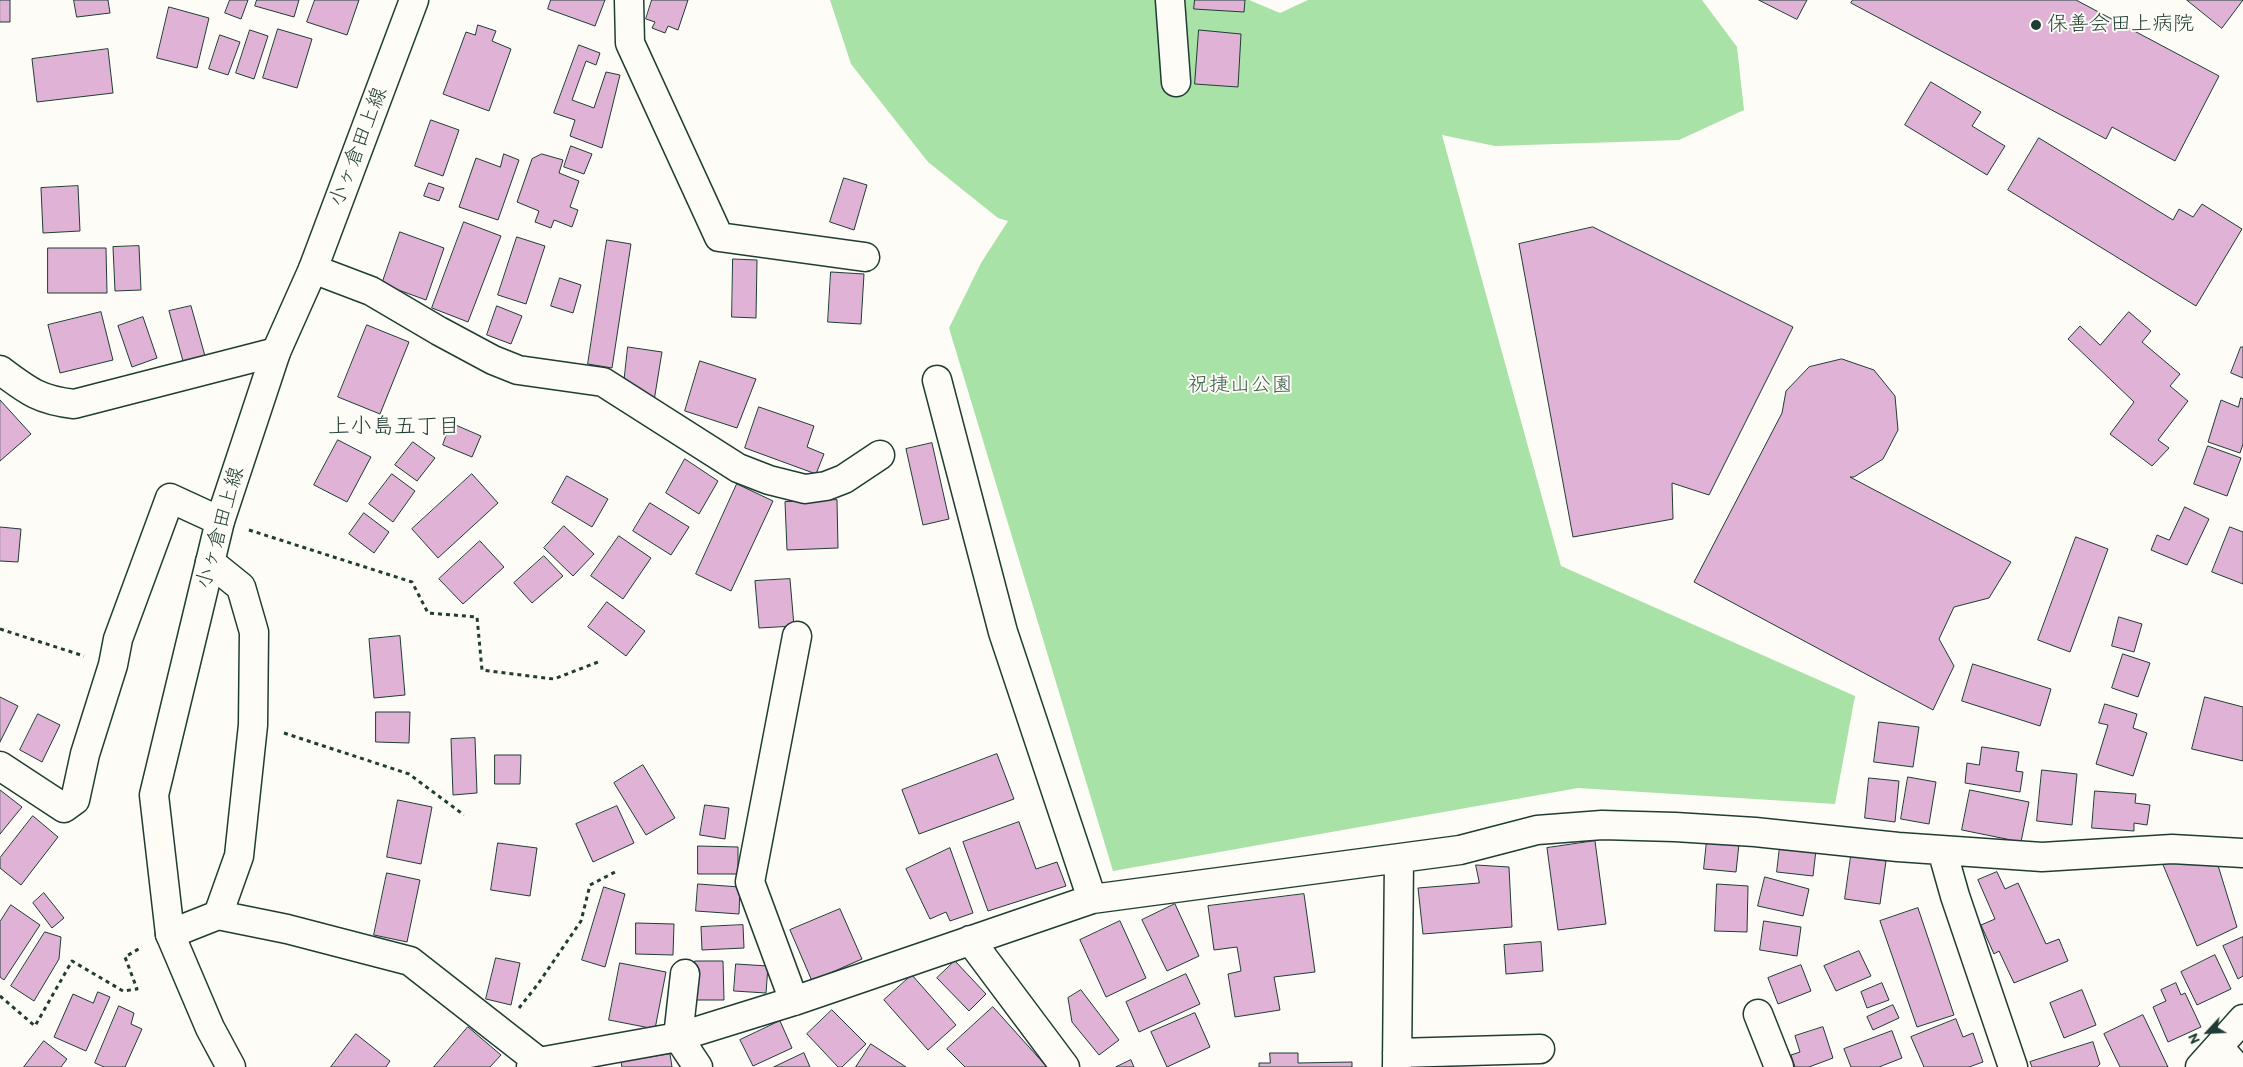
<!DOCTYPE html>
<meta charset="utf-8">
<style>
body{margin:0}
#map{position:relative;width:2243px;height:1067px;overflow:hidden;background:#fdfcf7;font-family:Itim,sans-serif}
canvas{display:block}
.north{position:absolute;left:2183px;top:1007px;width:50px;height:50px;-webkit-text-stroke:4px #fdfcf7;paint-order:stroke;rotate:245deg;font-size:14px;font-weight:700;line-height:20px;text-align:center;color:#1f3d34}
.north::after{content:'';display:block;margin:auto;width:18px;height:22px;background:#1f3d34;clip-path:polygon(50% 0,100% 100%,50% 72%,0 100%)}
</style>
<div id="map">
<canvas width="2243" height="1067"></canvas>
<div class="north">N</div>
</div>
<script>
const ctx = document.querySelector('canvas').getContext('2d');
ctx.lineJoin = 'round';
function fill(path, color) { ctx.fillStyle = color; ctx.fill(path, 'evenodd'); }
function trace(path, color, width, dash) { ctx.strokeStyle = color; ctx.lineWidth = width; ctx.lineCap = dash ? 'butt' : 'round'; ctx.setLineDash(dash || []); ctx.stroke(path); }
function write(font, color, halo, rows, align = 'center') {
  ctx.font = font + ' Itim,"Klee One",sans-serif'; ctx.lineWidth = 4; ctx.setLineDash([]); ctx.textBaseline = 'middle'; ctx.strokeStyle = halo; ctx.fillStyle = color; for (const [text, x, y, turn = 0] of rows) {
    ctx.save(); ctx.translate(x, y); ctx.rotate((+turn || 0) * Math.PI / 180); ctx.textAlign = isNaN(turn) ? turn : align; if (halo) ctx.strokeText(text, 0, 0); ctx.fillText(text, 0, 0); ctx.restore();
  }
}
fill(new Path2D(`
 M830 0H1249L1280 13 1308 0H1702L1737 47 1744 110 1679 140 1495 146 1442 135 1561 566 1855 696 1835 804 1578 788 1113 871 949 328 981 263 1008 221 998 218 928 162 851 64Z`), '#a9e2a6');
const building = new Path2D(`
 M0 0H10V22H0Z
 M74 0H108L110 13 77 17Z
 M230 0H248L241 19 225 13Z
 M257 0H299L294 17 255 6Z
 M315 0H359L347 35 307 22Z
 M551 0H605L595 26 548 9Z
 M652 0H688L678 30 668 26 665 33 652 28 655 22 646 19Z
 M1195 0H1245L1244 12 1194 9Z
 M1759 0H1807L1797 19Z
 M1853 0H2076L2219 76 2175 161 2112 127 2106 139 1851 3Z
 M2187 0H2243L2222 28Z
 M169 7 209 18 197 68 157 58Z
 M478 25 496 31 492 41 511 49 489 111 443 94 466 32 475 35Z
 M278 29 312 39 297 88 263 78Z
 M250 30 268 36 254 79 236 73Z
 M1199 30 1241 34 1238 87 1195 84Z
 M220 35 240 42 228 75 209 69Z
 M579 45 600 53 596 65 586 61 572 100 594 108 606 72 620 75 602 148 570 136 575 120 554 113Z
 M108 49 113 93 37 102 32 59Z
 M1931 82 1981 112 1972 126 2005 146 1987 175 1905 125Z
 M431 120 459 130 443 176 415 166Z
 M2039 138 2173 220 2179 209 2193 217 2202 204 2242 229 2196 306 2008 190Z
 M571 146 592 154 584 174 564 167Z
 M504 154 519 160 498 220 459 207 476 158 500 167Z
 M542 154 563 160 559 173 579 181 570 207 578 210 572 227 554 220 551 228 535 222 539 211 517 202 532 159Z
 M844 178 867 185 854 230 830 222Z
 M429 183 444 188 439 201 424 196Z
 M78 186 80 231 43 233 41 188Z
 M464 222 501 236 468 322 432 308Z
 M1593 227 1793 327 1709 495 1672 483 1673 519 1573 537 1519 244Z
 M400 232 444 248 426 300 382 284Z
 M517 237 545 246 526 304 498 295Z
 M607 240 631 244 612 368 588 364Z
 M139 246 141 290 115 291 113 247Z
 M48 248H106L107 293H48Z
 M733 259 757 260 756 318 732 317Z
 M831 272 864 274 861 324 828 322Z
 M560 278 581 285 573 313 551 306Z
 M191 306 205 356 183 361 169 311Z
 M497 306 522 316 511 344 487 335Z
 M101 312 113 360 60 373 48 325Z
 M2129 312 2151 331 2142 342 2180 374 2170 386 2188 401 2158 440 2169 448 2152 466 2110 434 2134 402 2068 339 2080 326 2100 345Z
 M143 317 157 358 132 367 118 326Z
 M367 325 409 342 380 414 338 397Z
 M628 347 662 352 654 401 624 383Z
 M2241 347H2243V378L2231 373Z
 M1842 359 1874 370 1895 396 1898 430 1883 459 1854 477H1850L2011 562 1989 598 1954 607 1939 639 1954 666 1933 710 1694 582 1782 413 1786 391 1809 367Z
 M700 361 756 379 737 428 685 411Z
 M2241 398 2243 399V444L2240 453 2208 442 2221 400 2238 407Z
 M0 400 31 434 0 461Z
 M759 407 814 426 807 447 824 454 816 474 745 448Z
 M451 423 481 436 472 457 443 445Z
 M338 440 371 457 347 502 314 485Z
 M413 442 435 458 417 481 395 465Z
 M932 443 949 519 923 525 906 449Z
 M2208 446 2241 458 2227 496 2194 484Z
 M685 459 718 481 699 514 666 493Z
 M392 474 415 491 393 522 369 504Z
 M472 474 498 503 438 558 412 529Z
 M567 476 608 499 592 527 552 503Z
 M737 484 773 501 731 591 696 574Z
 M837 500 838 548 787 550 785 502Z
 M650 503 689 527 671 555 633 531Z
 M2185 507 2209 519 2187 565 2151 550 2157 535 2169 540Z
 M364 513 389 532 374 553 349 534Z
 M564 526 594 554 573 576 544 548Z
 M0 527 21 529 18 562 0 561Z
 M2230 527 2243 532V584L2212 572Z
 M619 536 651 558 623 599 591 576Z
 M2076 537 2108 549 2070 652 2038 640Z
 M480 541 504 567 463 604 439 579Z
 M544 556 563 576 532 603 514 583Z
 M790 579 794 626 759 628 755 581Z
 M607 602 645 631 626 656 588 627Z
 M2119 617 2142 624 2134 652 2112 646Z
 M400 636 405 695 374 698 369 639Z
 M2123 654 2150 663 2138 697 2112 688Z
 M1973 664 2051 689 2040 726 1962 701Z
 M0 697 18 706 0 742Z
 M2205 697 2243 707V761L2192 749Z
 M2105 704 2137 714 2133 728 2147 733 2133 776 2096 764 2108 725 2099 723Z
 M376 712H410L409 743 376 742Z
 M38 714 60 725 42 762 20 750Z
 M1879 722 1919 727 1913 767 1874 762Z
 M475 738 477 793 453 795 451 739Z
 M1982 747 2019 752 2016 771 2023 772 2020 792 1965 783 1967 763 1979 765Z
 M997 754 1014 799 919 834 902 790Z
 M495 755H521L520 784H495Z
 M643 765 675 818 646 835 614 783Z
 M2042 770 2077 774 2072 825 2037 821Z
 M1908 777 1936 782 1929 824 1901 819Z
 M1869 778 1899 781 1895 822 1865 818Z
 M0 790 22 807 0 834Z
 M1970 790 2029 802 2021 842 1962 830Z
 M2095 791 2136 794 2135 803 2150 805 2147 825 2134 823V831L2092 828Z
 M398 800 432 807 421 864 387 857Z
 M705 805 729 808 725 839 700 835Z
 M617 806 634 843 593 862 576 824Z
 M33 816 58 837 21 885 0 868V858Z
 M1019 822 1036 869 1057 862 1066 886 988 911 963 842Z
 M1707 840 1739 844 1736 872 1704 869Z
 M1595 841 1606 924 1558 930 1547 848Z
 M498 843 537 848 530 896 491 890Z
 M698 846 738 847V874H698Z
 M1780 846 1816 850 1813 876 1777 872Z
 M950 848 973 913 950 921 946 912 930 919 906 869Z
 M1851 856 1886 861 1880 904 1845 899Z
 M2216 859 2237 927 2197 946 2161 860Z
 M1476 865 1509 867 1512 927 1423 934 1418 888 1479 883Z
 M1997 872 2005 889 2018 883 2046 944 2059 939 2068 961 2014 983 1999 951 1994 954 1981 925 1995 919 1978 880Z
 M387 873 420 880 407 942 374 935Z
 M1765 877 1809 889 1803 916 1758 906Z
 M698 884 740 887 739 914 696 911Z
 M1717 884 1748 886 1747 932 1715 931Z
 M604 887 625 894 605 967 582 960Z
 M44 893 64 918 52 928 33 903Z
 M1304 894 1315 972 1274 977 1280 1010 1235 1017 1228 974 1241 971 1237 947 1214 950 1208 906Z
 M1175 904 1199 956 1167 971 1142 920Z
 M11 905 40 925 4 980 0 977V922Z
 M1918 908 1954 1015 1917 1027 1880 921Z
 M840 909 862 959 812 981 790 930Z
 M1120 921 1146 978 1106 997 1080 940Z
 M1764 921 1801 927 1797 956 1760 950Z
 M636 923 674 924 673 955 636 954Z
 M743 925 744 948 702 950 701 927Z
 M45 932 61 937 59 959 34 1001 11 986Z
 M2243 937V976L2238 979 2223 946Z
 M1541 942 1543 971 1506 974 1504 945Z
 M1859 951 1871 976 1836 991 1824 966Z
 M2215 955 2231 989 2197 1005 2181 972Z
 M496 958 520 963 511 1005 486 999Z
 M695 961H723L724 1000H695Z
 M955 961 986 994 969 1011 937 978Z
 M620 963 666 972 655 1029 609 1020Z
 M736 964 768 966 766 993 734 991Z
 M1801 965 1811 991 1778 1004 1768 978Z
 M1186 974 1200 1004 1139 1032 1126 1002Z
 M912 975 956 1025 928 1050 884 1000Z
 M1882 983 1889 1000 1867 1008 1861 992Z
 M2176 983 2181 995 2185 993 2201 1027 2168 1042 2153 1007 2166 1001 2161 990Z
 M1081 990 1119 1040 1099 1055 1072 1022 1068 998Z
 M2082 990 2096 1025 2064 1038 2050 1003Z
 M98 992 110 997 86 1051 54 1037 73 994 93 1003Z
 M1893 1005 1899 1018 1873 1030 1867 1017Z
 M119 1006 134 1013 131 1024 142 1029 125 1067H104L95 1063Z
 M993 1007 1047 1067H965L947 1049Z
 M832 1010 866 1044 842 1067H838L807 1034Z
 M1195 1013 1210 1047 1167 1067 1151 1032Z
 M2143 1015 2168 1067H2120L2104 1034Z
 M1956 1019 1963 1037 1973 1033 1983 1062 1969 1067H1924L1911 1037Z
 M780 1021 792 1048 753 1066 740 1040Z
 M468 1027 501 1055 490 1067H434Z
 M1823 1027 1833 1058 1809 1067H1795L1791 1055 1800 1052 1795 1036Z
 M1892 1031 1902 1058 1879 1067H1851L1844 1049Z
 M356 1034 390 1061 386 1067H331Z
 M44 1041 67 1059 61 1067H24Z
 M2093 1042 2100 1064 2097 1067H2032L2030 1062Z
 M871 1044 906 1067H856Z
 M804 1053 810 1067H774Z
 M1270 1053H1298V1063L1352 1062V1067H1259V1063H1270Z
 M670 1054 672 1067H622L621 1062Z
 M1131 1060 1134 1067H1116Z`);
fill(building, '#dfb2d6');
trace(building, '#1f3d34', 1);
const minor = new Path2D(`
 M629 0 630 43 719 237 865 257
 M1170 0 1176 82
 M313 269 371 291 439 331 493 360 518 370 603 382 738 468 769 480 805 489 826 486 844 479 880 455
 M0 370C28 391 39 400 74 404L276 352
 M937 380 1003 632 1092 899
 M210 562 241 587 254 632 253 725 239 856 218 915
 M0 766 64 808 75 800 85 754 113 665 118 639 170 498 220 521
 M1942 850 1955 896 2013 1067
 M170 934 218 915 287 929 410 961 539 1062
 M970 940 1065 1067
 M685 974 678 1037 698 1067
 M794 1001 750 882 797 636
 M1758 1014 1779 1067
 M2219 1047 2236 1067
 M1397 1053 1540 1049
 M531 1067 539 1062 678 1037 794 1001 1092 899 1460 850 1537 830 1602 825 1675 827 1755 832 1898 847 2042 857 2172 849 2243 853
 M1397 1067 1399 859
 M2200 1067 2243 1019`);
const secondary = new Path2D(`
 M231 1067 210 1028 170 934 154 795 220 521 276 352 313 269 414 0`);
trace(minor, '#1f3d34', 31);
trace(secondary, '#1f3d34', 31);
trace(new Path2D(`
 M249 530 412 582 428 613 477 617 482 670 554 679 598 662
 M0 629 84 656
 M284 733 409 774 464 815
 M0 996 35 1026 72 961 123 991 137 989 125 957 142 947
 M519 1008 538 984 581 921 590 885 617 871`), '#1f3d34', 3, [4, 4]);
trace(minor, '#fdfcf7', 28);
trace(secondary, '#fdfcf7', 28);
for (const [x, y, r, color] of [
 [2036,25,6,"#1f3d34"]
]) { const dot = new Path2D(); dot.arc(x, y, r, 0, 2 * Math.PI); ctx.fillStyle = color; ctx.fill(dot); trace(dot, '#fdfcf7', 2); }
write('21px', '#1f3d34', '#fdfcf7', [
 ["保善会田上病院",2047,25]
], 'left');
write('21px', '#1f3d34', '#fdfcf7', [
 ["小ヶ倉田上線",359,147,-69],
 ["小ヶ倉田上線",221,528,-74]
]);
write('21px', '#3b5e4b', '#fdfcf7', [
 ["祝捷山公園",1240,386]
]);
write('22px', '#1f3d34', '#fdfcf7', [
 ["上小島五丁目",394,427]
]);
</script>
